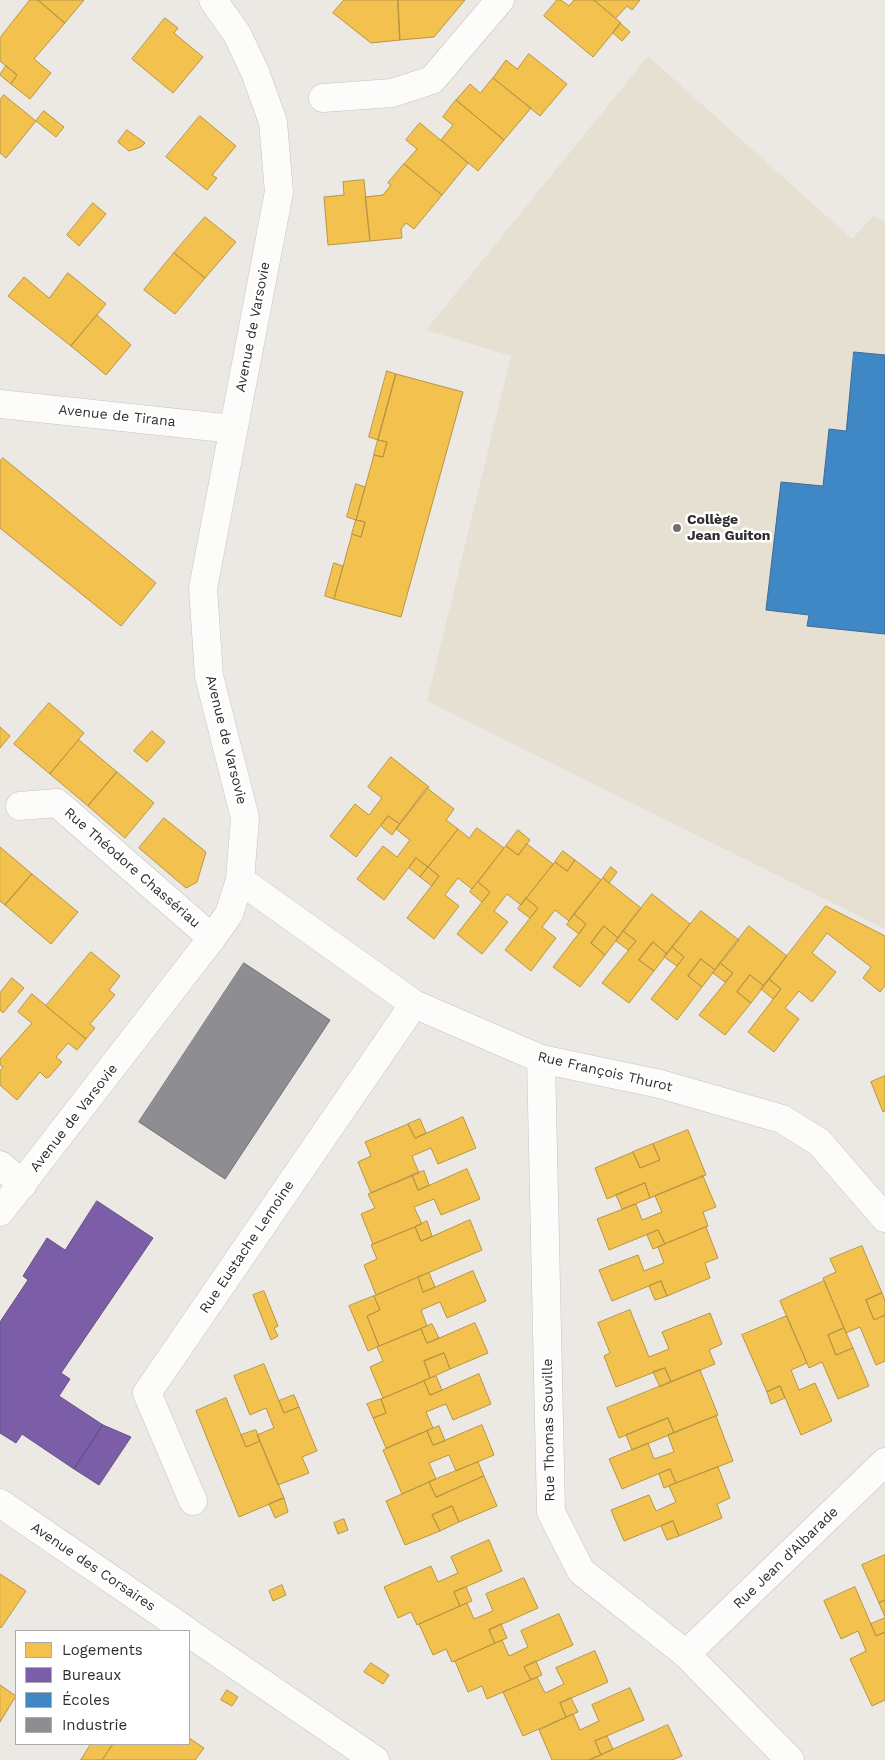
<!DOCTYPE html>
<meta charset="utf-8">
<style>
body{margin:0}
#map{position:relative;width:885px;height:1760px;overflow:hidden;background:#ece8e4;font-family:"Work Sans",sans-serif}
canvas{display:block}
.legend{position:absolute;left:15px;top:1630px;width:175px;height:115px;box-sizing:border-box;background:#fff;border:1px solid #ababab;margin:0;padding:6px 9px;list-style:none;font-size:15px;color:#2e2e2e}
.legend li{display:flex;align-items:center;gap:10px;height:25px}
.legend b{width:25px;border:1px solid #ababab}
</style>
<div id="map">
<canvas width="885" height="1760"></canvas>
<ul class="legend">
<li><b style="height:14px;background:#f2c14e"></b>Logements</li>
<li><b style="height:14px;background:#7b5ea7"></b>Bureaux</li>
<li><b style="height:14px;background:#3f88c5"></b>Écoles</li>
<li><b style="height:14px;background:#8d8d92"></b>Industrie</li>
</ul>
</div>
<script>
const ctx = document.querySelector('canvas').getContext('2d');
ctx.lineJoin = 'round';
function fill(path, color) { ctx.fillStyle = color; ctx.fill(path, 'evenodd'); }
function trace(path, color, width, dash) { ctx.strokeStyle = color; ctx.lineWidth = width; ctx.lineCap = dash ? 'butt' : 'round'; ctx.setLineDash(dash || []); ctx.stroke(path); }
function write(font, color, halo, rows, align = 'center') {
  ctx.font = font + ' "Work Sans",sans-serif'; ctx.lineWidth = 5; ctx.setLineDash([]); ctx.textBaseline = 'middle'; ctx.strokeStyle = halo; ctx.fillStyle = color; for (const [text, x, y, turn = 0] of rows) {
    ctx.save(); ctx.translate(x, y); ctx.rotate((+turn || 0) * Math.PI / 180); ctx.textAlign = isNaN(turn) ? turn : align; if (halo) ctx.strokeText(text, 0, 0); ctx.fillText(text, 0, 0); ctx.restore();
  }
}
fill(new Path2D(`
 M648 56 852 239 874 215 885 222V929L427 701 511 356 426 330Z`), '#e6e0d3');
const homes = new Path2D(`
 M30 0H38L65 23 34 59 51 73 30 99 11 84 17 75 0 61V38Z
 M38 0H84L65 23Z
 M344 0H398L400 40 371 43 333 13Z
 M398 0H465L434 37 400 40Z
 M557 0H561L569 6 574 0H594L621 23 593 57 544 16Z
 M594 0H640L632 10 627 6 616 18Z
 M165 18 178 28 174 33 203 57 173 93 132 59Z
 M620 23 630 32 622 41 613 33Z
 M529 54 567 84 540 116 493 78 506 60 517 69Z
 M6 66 17 75 11 84 0 75Z
 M493 78 531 108 504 140 456 100 470 84 480 93Z
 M4 95 36 121 6 158 0 153V100Z
 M456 100 504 140 478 171 441 140 453 125 443 117Z
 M44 111 64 127 56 137 36 121Z
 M200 116 236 146 212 175 217 178 207 190 166 157Z
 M420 123 468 163 442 195 404 164 417 149 406 140Z
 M127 130 145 143 141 147 129 151 118 142Z
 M404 164 442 195 414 229 406 223 401 229 402 238 370 241 365 197 383 195 391 185 388 183Z
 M364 180 370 241 328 245 324 197 344 195 343 182Z
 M93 203 106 214 79 246 67 235Z
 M205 217 236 242 205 278 174 253Z
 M174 253 205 278 175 314 144 290Z
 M68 273 106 304 71 346 8 296 24 277 49 298Z
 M97 315 131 345 106 375 71 346Z
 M387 371 396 374 378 440 369 437Z
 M396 374 463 392 401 617 334 599 352 534 361 537 365 522 356 520 374 455 383 457 387 442 378 440Z
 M378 440 387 442 383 457 374 455Z
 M3 458 156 583 121 626 0 528V461Z
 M356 484 365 487 356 520 347 517Z
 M356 520 365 522 361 537 352 534Z
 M334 563 343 566 334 599 325 596Z
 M49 703 84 733 50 774 14 744Z
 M0 727 10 736 0 748Z
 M152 731 165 742 147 762 134 751Z
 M79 740 117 772 88 806 50 774Z
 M391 757 429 787 400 824 388 816 356 857 330 836 355 804 369 815 382 798 368 787Z
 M117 772 154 803 125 838 88 806Z
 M427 788 454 809 446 820 458 829 428 867 416 858 384 900 357 879 383 846 397 857 410 840 396 829Z
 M388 816 400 824 392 835 381 826Z
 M164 818 206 852 197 882 186 888 139 848Z
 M477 828 504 848 472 889 458 878 445 895 459 906 434 939 407 918 439 876 428 867 458 829 469 838Z
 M518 830 530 840 518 855 506 846Z
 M527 844 553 864 521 905 507 894 494 911 508 922 482 954 457 934 490 892 478 882 504 848 506 846 518 855Z
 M0 847 32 874 5 905 0 901Z
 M563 851 575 860 567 871 555 862Z
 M416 858 428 867 420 877 409 868Z
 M575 860 601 880 569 921 555 910 542 927 556 938 531 971 505 950 538 908 526 898 555 862 567 871Z
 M428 867 439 876 432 886 420 877Z
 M611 867 617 872 609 883 603 878Z
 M32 874 78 912 51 944 5 905Z
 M603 878 641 908 618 938 604 926 591 943 605 955 580 987 553 967 586 924 574 914Z
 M478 882 490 892 482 902 470 892Z
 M652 894 690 924 667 954 653 942 639 960 654 971 629 1003 602 983 636 941 623 931Z
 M526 898 538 908 530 918 518 909Z
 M826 906 885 936V986L880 992 863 978 871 967 827 933 812 953 836 972 812 1002 799 991 785 1008 799 1019 774 1052 748 1032 781 989 769 979Z
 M701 911 739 940 715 970 701 959 688 976 702 987 677 1020 651 999 684 957 672 947Z
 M574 914 586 924 579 934 567 925Z
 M604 926 618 938 605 955 591 943Z
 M749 926 787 956 764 986 750 975 737 992 751 1003 725 1035 699 1015 733 973 720 963Z
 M623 931 636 941 628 950 616 941Z
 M653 942 667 954 654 971 639 960Z
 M672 947 684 957 677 966 664 957Z
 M91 952 120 976 109 990 115 995 90 1024 95 1028 86 1039 46 1006Z
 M701 959 715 970 702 987 688 976Z
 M720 963 733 973 725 982 713 973Z
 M750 975 764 986 751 1003 737 992Z
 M12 978 24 988 3 1013 0 1010V993Z
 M769 979 781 989 773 999 761 989Z
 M32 994 86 1039 77 1050 68 1043 56 1057 62 1062 49 1077 46 1078 40 1072 17 1100 0 1085V1071L3 1067 0 1065V1059L32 1023 18 1012Z
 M885 1076V1111L883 1112 871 1082Z
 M463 1117 476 1148 438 1164 431 1148 412 1156 419 1173 371 1193 358 1162 371 1156 365 1142 408 1124 415 1138Z
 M420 1119 426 1133 415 1138 408 1124Z
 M688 1130 706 1175 650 1198 645 1183 607 1199 595 1168 633 1152 640 1168 660 1160 653 1144Z
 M653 1144 660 1160 640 1168 633 1152Z
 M467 1169 480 1199 441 1215 434 1199 414 1207 422 1224 373 1244 361 1214 375 1208 368 1194 412 1175 418 1190Z
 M424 1171 429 1185 418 1190 412 1175Z
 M703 1176 716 1207 703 1212 708 1226 665 1244 658 1230 609 1250 597 1219 636 1204 642 1220 662 1212 655 1196Z
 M645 1183 650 1198 622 1209 616 1195Z
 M470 1220 482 1250 376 1295 364 1265 377 1259 371 1245 415 1227 421 1241Z
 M427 1221 432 1236 421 1241 415 1227Z
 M706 1227 718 1258 705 1263 710 1278 667 1296 661 1281 612 1301 599 1270 638 1255 644 1271 664 1263 658 1247Z
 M658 1230 665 1244 653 1249 647 1235Z
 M862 1246 882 1293 866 1300 874 1320 885 1315V1361L876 1365 860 1327 846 1333 823 1278 836 1272 830 1259Z
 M473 1271 486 1301 447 1318 440 1302 421 1310 427 1326 379 1346 367 1316 380 1310 374 1296 418 1277 423 1292Z
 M429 1273 435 1287 423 1292 418 1277Z
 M661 1281 667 1296 655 1300 649 1286Z
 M824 1281 844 1328 828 1335 836 1355 853 1348 869 1386 838 1399 822 1362 809 1368 780 1301Z
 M264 1291 278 1326 274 1328 278 1336 271 1340 253 1295Z
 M882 1293 885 1301V1315L874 1320 866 1300Z
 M374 1296 380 1310 367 1316 379 1346 368 1351 349 1306Z
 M630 1310 649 1357 669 1349 662 1332 710 1313 722 1344 709 1350 715 1364 671 1382 665 1368 616 1387 604 1356 610 1353 598 1323Z
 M787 1316 807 1363 791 1370 799 1390 815 1383 832 1421 801 1435 780 1386 767 1392 742 1335Z
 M475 1323 488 1353 450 1369 444 1353 424 1361 430 1378 383 1398 370 1367 383 1361 377 1347 421 1329 427 1343Z
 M432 1324 439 1338 427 1343 421 1329Z
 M844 1328 853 1348 836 1355 828 1335Z
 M444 1353 450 1369 430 1378 424 1361Z
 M264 1364 284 1413 299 1407 317 1451 302 1457 309 1473 278 1485 257 1435 274 1428 266 1408 250 1415 234 1376Z
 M665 1368 671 1382 660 1387 653 1372Z
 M700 1370 718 1415 674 1433 668 1418 619 1438 607 1408Z
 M479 1374 491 1404 453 1420 446 1404 426 1412 433 1428 386 1448 373 1418 386 1413 381 1399 424 1381 430 1395Z
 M436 1376 442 1390 430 1395 424 1381Z
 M780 1386 785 1398 771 1404 767 1392Z
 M294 1395 299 1407 284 1413 279 1401Z
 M226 1398 246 1447 260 1441 284 1498 239 1517 196 1411Z
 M381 1399 386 1413 373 1418 367 1404Z
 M716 1416 733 1461 676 1483 670 1469 622 1489 609 1459 648 1443 654 1459 674 1452 668 1435Z
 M668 1418 674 1433 632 1450 626 1435Z
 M482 1425 494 1455 456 1471 449 1455 429 1463 436 1479 402 1494 383 1450 427 1431 433 1445Z
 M439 1426 445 1441 433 1445 427 1431Z
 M256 1430 260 1441 246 1447 241 1435Z
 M478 1462 484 1476 436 1497 429 1482Z
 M718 1467 730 1498 717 1504 722 1518 679 1536 673 1521 624 1541 611 1510 649 1495 656 1511 676 1502 669 1486Z
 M670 1469 676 1483 664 1488 659 1474Z
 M484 1476 497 1506 459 1522 452 1506 432 1515 440 1531 405 1545 386 1501 429 1482 436 1497Z
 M284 1498 288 1512 275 1518 269 1504Z
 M452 1506 459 1522 440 1531 432 1515Z
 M344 1519 348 1530 338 1534 334 1523Z
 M673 1521 679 1536 667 1540 661 1526Z
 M489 1540 502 1571 454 1592 460 1606 419 1624 417 1625 411 1612 398 1618 384 1587 431 1566 438 1582 458 1573 451 1557Z
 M885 1555V1600L879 1603 862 1565Z
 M0 1574 26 1591 1 1628 0 1627Z
 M524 1578 538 1608 489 1630 495 1643 455 1661 452 1662 446 1649 433 1655 419 1624 467 1603 474 1619 493 1611 486 1594Z
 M282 1585 286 1595 273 1601 269 1591Z
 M466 1587 472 1601 460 1606 454 1592Z
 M855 1587 876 1636 885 1632V1700L872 1706 850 1659 866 1651 858 1631 841 1639 824 1601Z
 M885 1600V1617L879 1603Z
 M559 1614 573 1645 524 1667 531 1680 503 1692 487 1699 482 1686 468 1692 455 1661 502 1640 509 1656 528 1647 521 1631Z
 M885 1618V1632L876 1636 871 1624Z
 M501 1624 507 1638 495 1643 489 1630Z
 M595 1651 608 1682 560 1703 566 1717 523 1736 503 1692 537 1677 545 1693 564 1684 556 1668Z
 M536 1661 542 1675 531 1680 524 1667Z
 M371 1663 389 1675 383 1684 364 1672Z
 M0 1685 16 1696 0 1722Z
 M630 1688 644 1720 595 1741 601 1755 589 1760H552L539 1730 573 1714 580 1730 599 1721 592 1705Z
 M227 1690 238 1697 232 1706 221 1700Z
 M571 1698 578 1712 566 1717 560 1703Z
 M668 1725 682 1756 672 1760H589Z
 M607 1736 613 1749 601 1755 595 1741Z
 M189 1738 204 1748 195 1760H102L113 1744H189Z
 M91 1744H113L102 1760H81Z`);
fill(homes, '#f2c14e');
trace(homes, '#b79544', 1);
const offices = new Path2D(`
 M97 1201 153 1238 61 1373 70 1379 59 1396 103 1425 74 1469 22 1434 16 1443 0 1433V1322L28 1280 23 1276 47 1238 65 1250Z
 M103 1425 131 1437 99 1485 74 1469Z`);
fill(offices, '#7b5ea7');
trace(offices, '#645083', 1);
const schools = new Path2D(`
 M854 352 885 355V634L807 626 809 615 766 610 781 482 823 486 829 429 846 431Z`);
fill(schools, '#3f88c5');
trace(schools, '#3a6d98', 1);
const industry = new Path2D(`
 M244 963 330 1020 225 1179 139 1122Z`);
fill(industry, '#8d8d92');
trace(industry, '#707074', 1);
const street = new Path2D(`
 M323 98 392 93 432 80 500 0
 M0 404 233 429
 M20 806 57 803 212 938
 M240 880 414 1004 541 1059 660 1084 782 1119 819 1142 885 1218
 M541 1059 551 1512 581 1571 686 1654 790 1760
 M0 1165 23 1184
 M0 1212 212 938 229 914 240 880 245 818 209 676 203 588 279 192 273 122 255 72 237 34 213 0
 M193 1501 147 1393 414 1004
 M686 1654 885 1462`);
const secondary = new Path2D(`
 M0 1503 187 1631
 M189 1633 375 1760`);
trace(street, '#c5c4c5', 29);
trace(secondary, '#c5c4c5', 29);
trace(street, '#fcfcfb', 28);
trace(secondary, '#fcfcfb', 28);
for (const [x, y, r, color] of [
 [677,528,5,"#706f6e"]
]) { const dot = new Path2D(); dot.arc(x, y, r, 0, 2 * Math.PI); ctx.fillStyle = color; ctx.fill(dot); trace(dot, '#fff', 2); }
write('14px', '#2e2e2e', '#fff', [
 ["Avenue de Varsovie",253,327,-79],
 ["Avenue de Tirana",117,416,6],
 ["Avenue de Varsovie",226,740,76],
 ["Rue Théodore Chassériau",132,868,41],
 ["Rue François Thurot",605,1072,13],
 ["Avenue de Varsovie",74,1118,-52],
 ["Rue Eustache Lemoine",247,1247,-56],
 ["Rue Thomas Souville",549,1430,-91],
 ["Rue Jean d'Albarade",786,1558,-44],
 ["Avenue des Corsaires",93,1567,34]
]);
write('bold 14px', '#2e2e2e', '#fff', [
 ["Collège",687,520],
 ["Jean Guiton",687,536]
], 'left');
</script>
